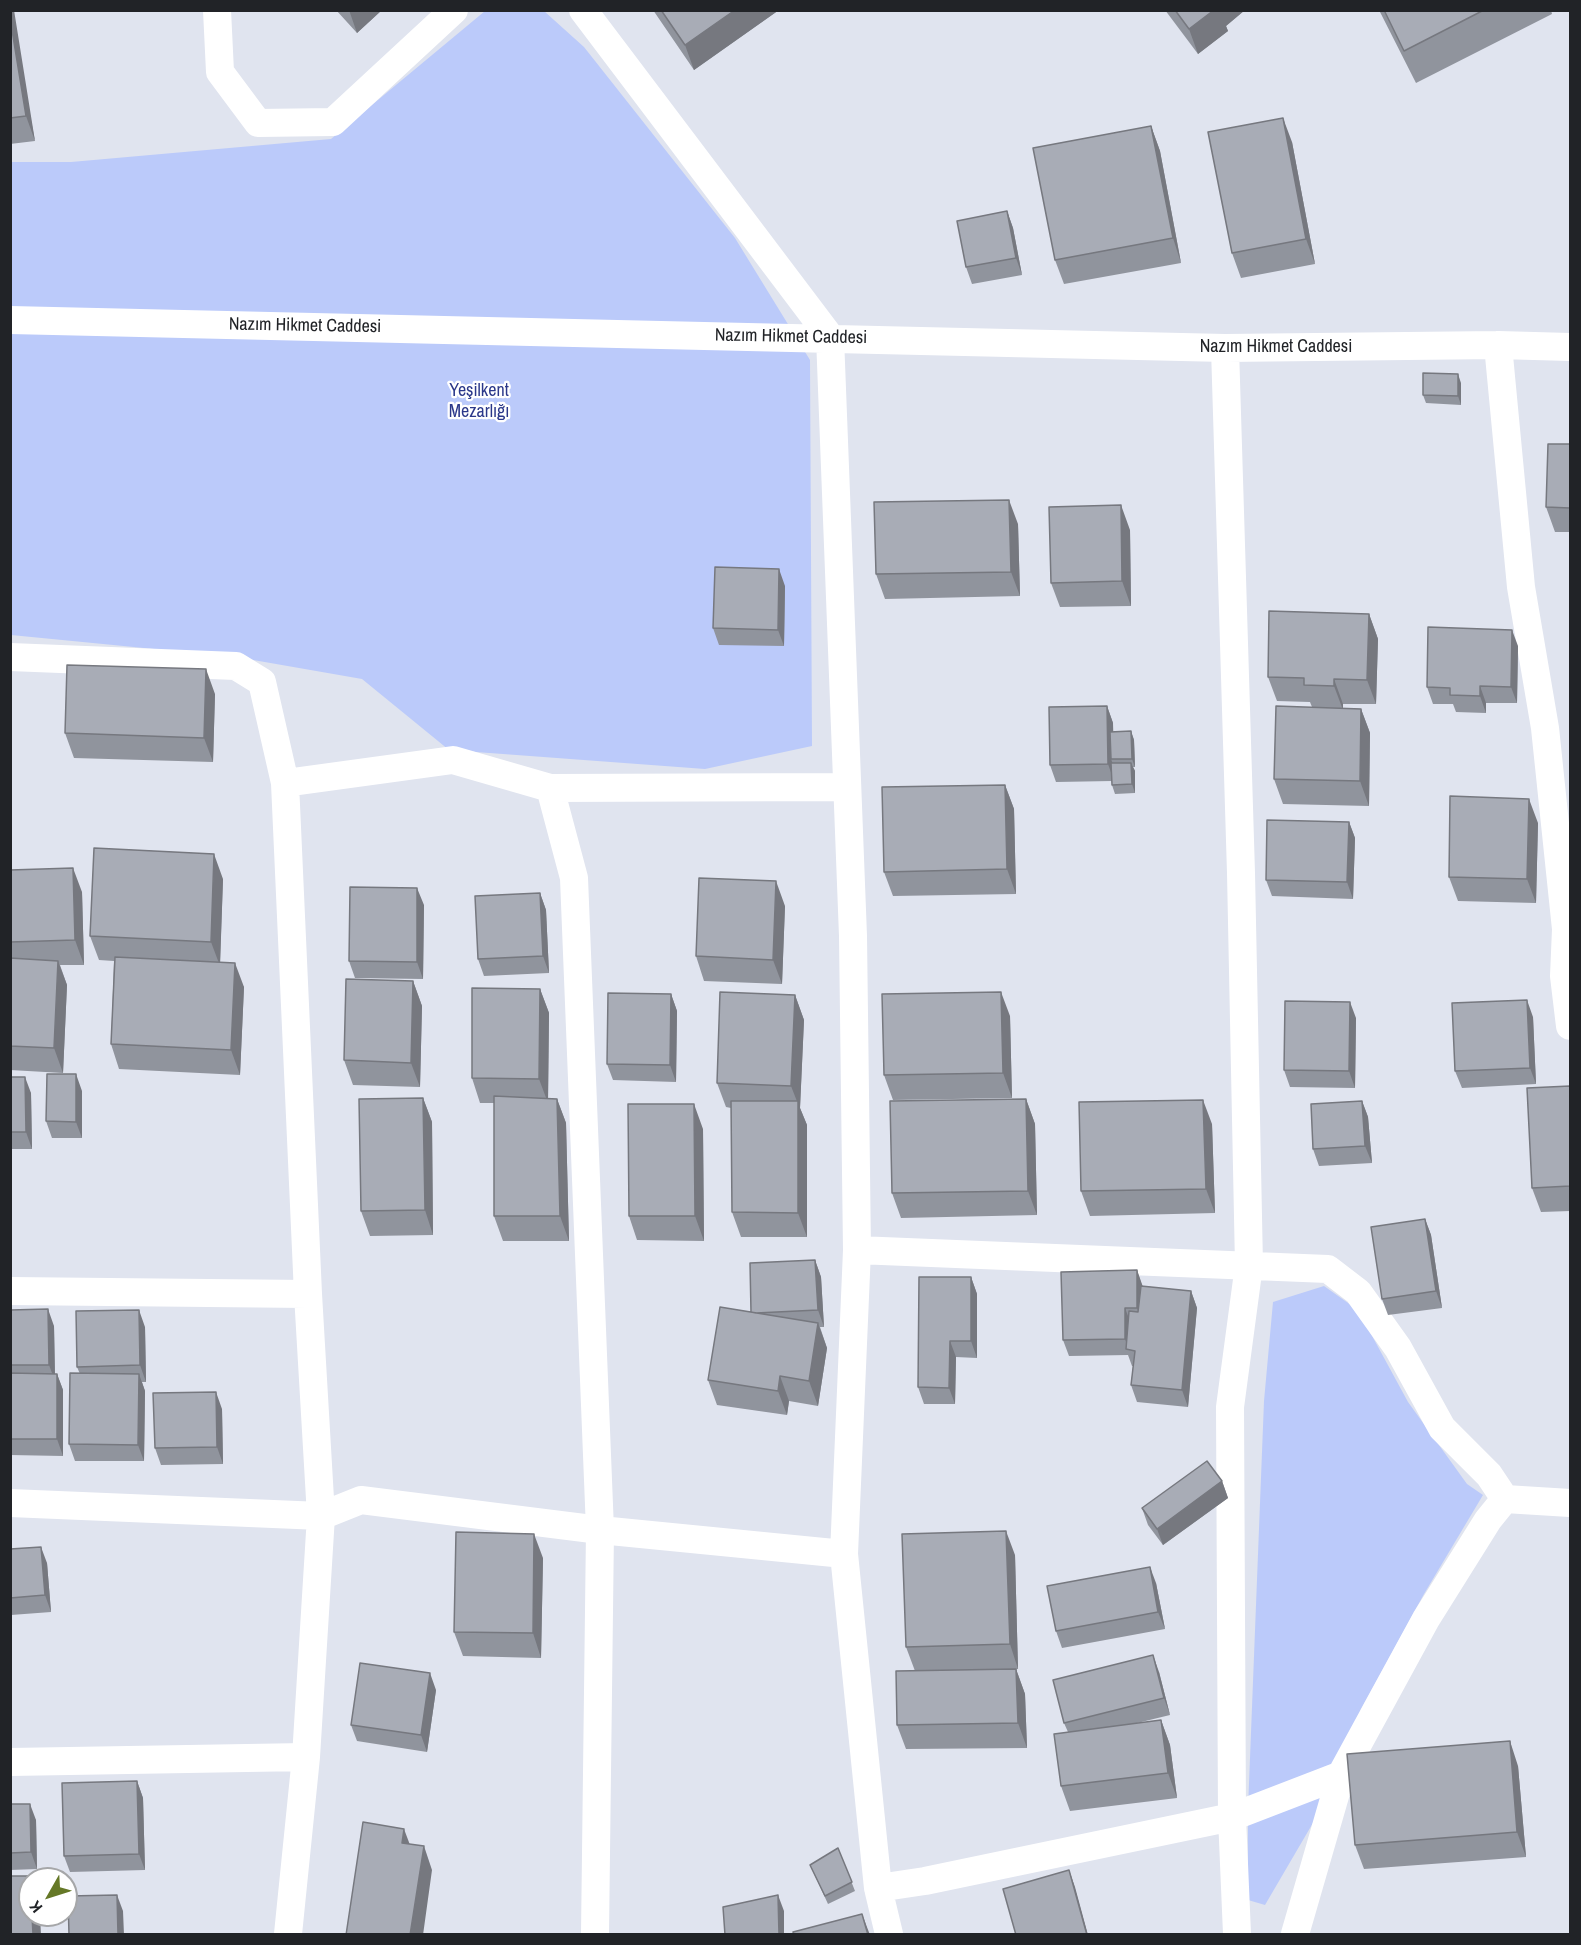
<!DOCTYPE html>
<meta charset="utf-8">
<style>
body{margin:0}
#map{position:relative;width:1581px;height:1945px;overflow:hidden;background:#e0e4ef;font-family:"Archivo Narrow",sans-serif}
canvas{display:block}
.frame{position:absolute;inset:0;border:12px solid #212327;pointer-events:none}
.north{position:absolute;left:18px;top:1867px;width:60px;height:60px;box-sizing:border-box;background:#fff;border:2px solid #a6a7a9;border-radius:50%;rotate:231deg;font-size:16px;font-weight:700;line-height:24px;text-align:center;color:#212327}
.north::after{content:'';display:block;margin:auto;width:21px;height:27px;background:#657827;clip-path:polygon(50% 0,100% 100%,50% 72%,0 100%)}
</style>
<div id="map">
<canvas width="1581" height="1945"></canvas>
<div class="frame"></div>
<div class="north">K</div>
</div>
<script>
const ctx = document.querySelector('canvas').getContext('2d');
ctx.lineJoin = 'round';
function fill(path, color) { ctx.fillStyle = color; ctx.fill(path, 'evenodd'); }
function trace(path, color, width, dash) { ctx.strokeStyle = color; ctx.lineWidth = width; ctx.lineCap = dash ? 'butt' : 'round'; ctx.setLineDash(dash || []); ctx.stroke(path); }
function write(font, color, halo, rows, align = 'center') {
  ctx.font = font + ' "Archivo Narrow",sans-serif'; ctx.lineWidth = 4.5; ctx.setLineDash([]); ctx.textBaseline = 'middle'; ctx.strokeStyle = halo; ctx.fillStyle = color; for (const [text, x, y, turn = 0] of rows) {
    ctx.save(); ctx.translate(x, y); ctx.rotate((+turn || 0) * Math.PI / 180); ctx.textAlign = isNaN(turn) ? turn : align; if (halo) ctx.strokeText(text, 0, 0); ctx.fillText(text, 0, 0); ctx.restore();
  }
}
fill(new Path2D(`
 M485 11H544L584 47 735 238 810 360 812 746 705 769 449 750 362 679 236 657 11 635 10 162H71L331 139Z
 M1324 1286 1358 1310 1408 1402 1467 1484 1483 1495 1424 1594 1361 1709 1341 1775 1265 1905 1248 1900V1809L1264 1401 1273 1302Z`), '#bbcafa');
trace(new Path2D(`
 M217 10 220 72 258 123 333 122 454 10
 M583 10 830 337 853 936 857 1250 844 1554 878 1888 925 1881 1232 1817 1341 1775
 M10 320 1225 348 1498 345 1570 347
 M1498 345 1521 587 1545 728 1566 929 1564 976 1570 1026
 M1225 348 1241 873 1249 1265 1230 1407 1232 1817 1237 1934
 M10 657 236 666 262 682 285 783 308 1294 321 1516 306 1757 288 1934
 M285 783 453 760 550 788 574 878 600 1530 595 1934
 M550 788 846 787
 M857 1250 1328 1269 1358 1292 1398 1348 1442 1428 1489 1475 1505 1499
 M10 1291 308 1294
 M1505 1499 1570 1503
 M10 1503 321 1516 361 1500 600 1530 844 1554
 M10 1762 306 1757
 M878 1888 889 1934
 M1295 1934 1341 1775 1426 1619 1488 1520 1505 1499`), '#fff', 28);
fill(new Path2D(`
 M10 10 35 141 10 144Z
 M336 10H382L357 33Z
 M653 10H779L694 70Z
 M1165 10H1245L1226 26 1228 31 1198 54Z
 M1379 10H1551L1552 14 1416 83Z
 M1151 126 1160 151 1181 263 1064 284 1055 260Z
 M1292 142 1315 264 1241 278 1232 253Z
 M1007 211 1013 228 1022 275 972 284 966 267Z
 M1461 383V405L1426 403 1423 395Z
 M1570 444V532H1555L1546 507Z
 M1018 524 1020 596 885 599 876 574Z
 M1130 530 1131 606 1060 607 1051 583Z
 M785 586 784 646 719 645 713 628Z
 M1369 614 1378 639 1376 704H1343V708L1361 709 1370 733 1369 806 1283 804 1274 779 1312 707 1310 702 1277 701 1268 677Z
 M1518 646 1517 703H1486V713L1456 712 1453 704H1433L1427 687Z
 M215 694 213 762 74 758 65 733Z
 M1107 706 1113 723V732L1131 731 1134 740 1135 767H1133L1135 771V793L1115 794 1112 785V781L1056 782 1050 765Z
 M1005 785 1014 809 1016 894 893 896 884 872Z
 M1349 822 1355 838 1353 899 1272 896 1266 880Z
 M1538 823 1536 903 1458 901 1449 877Z
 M10 870 82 892 84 965H60L67 985 63 1073 10 1070Z
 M223 879 220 962 244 987 240 1075 119 1069 111 1044 114 961 99 960 90 936Z
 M540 893 546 910 549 973 484 976 478 959Z
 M424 905 423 979 355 978 349 961Z
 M785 906 782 984 704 981 696 956Z
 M413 981 422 1006 420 1087 353 1085 344 1060Z
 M540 989 549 1013 548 1098 557 1099 566 1123 569 1241H503L494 1216V1103H480L472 1078Z
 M671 994 677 1011 676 1082 613 1080 607 1064Z
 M795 995 804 1020 800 1108 807 1125V1237H741L732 1212 731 1108 726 1107 717 1083Z
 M1010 1016 1012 1098 893 1100 884 1075Z
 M1533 1017 1536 1084 1462 1088 1455 1071Z
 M1356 1018 1355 1088 1290 1087 1284 1070Z
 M10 1077 31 1093 32 1149H10Z
 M1570 1086V1211L1541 1212 1532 1188Z
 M82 1091V1138H52L46 1121Z
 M423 1098 432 1122 433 1235 370 1236 361 1211Z
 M1026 1099 1035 1124 1037 1215 901 1218 892 1193Z
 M1362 1101 1368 1117 1372 1163 1319 1166 1313 1149Z
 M1212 1124 1215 1213 1090 1216 1081 1191Z
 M703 1129 704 1241 637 1240 629 1216Z
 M1425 1219 1431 1235 1442 1308 1388 1315 1382 1299Z
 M815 1260 821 1277 824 1327H820L827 1348 818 1406 789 1401 787 1415 717 1405 708 1380 751 1312Z
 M1137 1270 1142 1286 1191 1291 1197 1308 1188 1407 1137 1402 1131 1385 1133 1366H1132L1128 1355 1069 1356 1063 1340Z
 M971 1277 977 1294V1358L956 1357 955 1404H924L918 1387Z
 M10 1310 54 1326 55 1374H57L63 1390V1456L10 1455Z
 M145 1327 146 1382H142L145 1391 144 1461H75L69 1444 80 1374 77 1367Z
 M222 1409 223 1464 161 1465 155 1448Z
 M1222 1481 1228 1498 1163 1545 1148 1525 1142 1508Z
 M10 1549 47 1563 51 1612 11 1615 10 1612Z
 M1015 1555 1018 1669 938 1671 1016 1669 1025 1694 1027 1748 906 1749 897 1725 915 1671 906 1647Z
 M543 1558 541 1658 463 1656 454 1632Z
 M1156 1583 1165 1629 1062 1648 1056 1631Z
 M1159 1672 1170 1715 1133 1724 1161 1720 1170 1745 1177 1798 1070 1811 1061 1786 1068 1732 1064 1723Z
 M436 1690 427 1752 357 1741 351 1725Z
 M1518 1766 1526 1857 1364 1869 1355 1845Z
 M137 1781 143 1798 145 1870 70 1872 64 1856Z
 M10 1804 36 1820 37 1869 10 1870Z
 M838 1848 855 1891 828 1904 810 1865Z`), '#90949d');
fill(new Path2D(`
 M10 10H14L35 141 26 116 10 18Z
 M349 10H382L357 33Z
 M735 10H779L694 70 685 45Z
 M1214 10H1245L1226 26 1228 31 1198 54 1189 29Z
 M1283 118 1292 142 1315 264 1306 239Z
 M1151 126 1160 151 1181 263 1173 238Z
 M1007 211 1013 228 1022 275 1016 258Z
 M1458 374 1461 383V405L1458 396Z
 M1009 500 1018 524 1020 596 1011 572Z
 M1121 505 1130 530 1131 606 1122 581Z
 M779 569 785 586 784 646 778 630Z
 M1369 614 1378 639 1376 704 1367 680Z
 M1512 630 1518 646 1517 703 1511 687Z
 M206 669 215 694 213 762 204 738Z
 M1334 679 1343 704V710L1334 686Z
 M1480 686 1486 703V713L1480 696Z
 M1107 706 1113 723 1114 759H1111L1114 767V781L1108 764Z
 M1361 709 1370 733 1369 806 1360 781Z
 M1131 731 1134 740 1135 767 1132 759Z
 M1131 763 1135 771V793L1132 784Z
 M1005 785 1014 809 1016 894 1007 869Z
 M1529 799 1538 823 1536 903 1527 879Z
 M1349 822 1355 838 1353 899 1347 882Z
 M214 854 223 879 220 966 211 942Z
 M73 868 82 892 84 965 75 940Z
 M776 881 785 906 782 984 773 960Z
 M417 888 424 905 423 979 417 962Z
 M540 893 546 910 549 973 543 956Z
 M58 961 67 985 63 1073 54 1048Z
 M235 963 244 987 240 1075 231 1050Z
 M413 981 422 1006 420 1087 411 1063Z
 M540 989 549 1013 548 1103 539 1079Z
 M1001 992 1010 1016 1012 1098 1003 1073Z
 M671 994 677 1011 676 1082 670 1065Z
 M795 995 804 1020 800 1108 807 1125V1237L798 1213V1104L791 1086Z
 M1527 1000 1533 1017 1536 1084 1530 1068Z
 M1350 1002 1356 1018 1355 1088 1349 1071Z
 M76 1074 82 1091V1138L76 1122Z
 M25 1077 31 1093 32 1149 26 1132Z
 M423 1098 432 1122 433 1235 425 1210Z
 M557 1099 566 1123 569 1241 560 1216Z
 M1026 1099 1035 1124 1037 1215 1028 1191Z
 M1203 1100 1212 1124 1215 1213 1206 1189Z
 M1362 1101 1368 1117 1372 1163 1365 1146Z
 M694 1104 703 1129 704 1241 695 1216Z
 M1425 1219 1431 1235 1442 1308 1436 1291Z
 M815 1260 821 1277 824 1327 818 1310Z
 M1137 1270 1143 1287V1324L1137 1308Z
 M971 1277 977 1294V1358L971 1341Z
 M1191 1291 1197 1308 1188 1407 1182 1390Z
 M1125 1308 1131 1324 1129 1350 1125 1339Z
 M48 1309 54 1326 55 1381 49 1365Z
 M139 1310 145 1327 146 1382 140 1365Z
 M818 1323 827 1348 818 1406 809 1381Z
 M950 1341 956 1357 955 1404 949 1388Z
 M57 1374 63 1390V1456L57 1439Z
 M139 1374 145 1391 144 1461 138 1445Z
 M780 1376 789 1401 787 1415 778 1391Z
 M216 1392 222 1409 223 1464 217 1447Z
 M1222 1481 1228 1498 1163 1545 1157 1529Z
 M1006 1531 1015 1555 1018 1669 1010 1644Z
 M534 1534 543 1558 541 1658 533 1633Z
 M41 1547 47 1563 51 1612 45 1595Z
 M1150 1567 1156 1583 1165 1629 1158 1612Z
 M1153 1655 1159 1672 1170 1715 1164 1698Z
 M1016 1669 1025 1694 1027 1748 1018 1723Z
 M430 1673 436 1690 427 1752 421 1735Z
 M1161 1720 1170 1745 1177 1798 1168 1773Z
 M1510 1741 1518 1766 1526 1857 1517 1832Z
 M137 1781 143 1798 145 1870 139 1854Z
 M30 1804 36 1820 37 1869 31 1852Z
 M404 1829 413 1853 402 1843Z
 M424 1846 432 1870 423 1935H410Z
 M1069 1870 1075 1887 1088 1935H1087Z
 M117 1895 123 1911 124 1935H118Z
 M778 1895 784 1911V1935H779Z
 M862 1914 870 1935H868Z
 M32 1915H40L41 1935H33Z`), '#76787f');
const building = new Path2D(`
 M661 10H735L685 45Z
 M1175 10H1214L1189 29Z
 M1384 10H1484L1404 51Z
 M10 18 26 116 10 118Z
 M1283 118 1306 239 1232 253 1208 132Z
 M1151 126 1173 238 1055 260 1033 148Z
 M1007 211 1016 258 966 267 957 221Z
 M1423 373 1458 374V396L1423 395Z
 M1548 444H1570V508L1546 507Z
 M1009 500 1011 572 876 574 874 502Z
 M1121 505 1122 581 1051 583 1049 507Z
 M715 567 779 569 778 630 713 628Z
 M1269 611 1369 614 1367 680 1334 679V686L1304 685V678L1268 677Z
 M1428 627 1512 630 1511 687 1480 686V696L1450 695V688L1427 687Z
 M67 665 206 669 204 738 65 733Z
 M1107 706 1108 764 1050 765 1049 707Z
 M1276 706 1361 709 1360 781 1274 779Z
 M1131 731 1132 759H1111L1110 732Z
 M1111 763H1131L1132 784 1112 785Z
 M1005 785 1007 869 884 872 882 787Z
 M1450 796 1529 799 1527 879 1449 877Z
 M1267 820 1349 822 1347 882 1266 880Z
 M94 848 214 854 211 942 90 936Z
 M73 868 75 940 10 942V870Z
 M699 878 776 881 773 960 696 956Z
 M350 887 417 888V962L349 961Z
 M540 893 543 956 478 959 475 896Z
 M115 957 235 963 231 1050 111 1044Z
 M10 958 58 961 54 1048 10 1046Z
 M346 979 413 981 411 1063 344 1060Z
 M472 988 540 989 539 1079 472 1078Z
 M720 992 795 995 791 1086 717 1083Z
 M1001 992 1003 1073 884 1075 882 994Z
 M608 993 671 994 670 1065 607 1064Z
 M1527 1000 1530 1068 1455 1071 1452 1003Z
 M1285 1001 1350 1002 1349 1071 1284 1070Z
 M47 1074H76V1122L46 1121Z
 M10 1077H25L26 1132H10Z
 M1570 1086V1186L1532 1188 1527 1088Z
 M494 1096 557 1099 560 1216H494Z
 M423 1098 425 1210 361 1211 359 1099Z
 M1026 1099 1028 1191 892 1193 890 1101Z
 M1203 1100 1206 1189 1081 1191 1079 1102Z
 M731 1101H798V1213L732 1212Z
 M1362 1101 1365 1146 1313 1149 1311 1104Z
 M628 1104H694L695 1216H629Z
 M1425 1219 1436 1291 1382 1299 1371 1227Z
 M815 1260 818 1310 756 1313 751 1312 750 1263Z
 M1137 1270V1308H1125V1339L1063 1340 1061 1272Z
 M919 1277H971V1341H950L949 1388 918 1387Z
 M1141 1286 1191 1291 1182 1390 1131 1385 1135 1351 1126 1349 1129 1311 1138 1312Z
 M720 1307 818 1323 809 1381 780 1376 778 1391 708 1380Z
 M48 1309 49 1365H10V1310Z
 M139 1310 140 1365 77 1367 76 1311Z
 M10 1373 57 1374V1439H10Z
 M70 1373 139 1374 138 1445 69 1444Z
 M216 1392 217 1447 155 1448 153 1393Z
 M1207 1461 1222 1481 1157 1529 1142 1508Z
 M1006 1531 1010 1644 906 1647 902 1534Z
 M456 1532 534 1534 533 1633 454 1632Z
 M41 1547 45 1595 10 1598V1549Z
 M1150 1567 1158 1612 1056 1631 1047 1586Z
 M1153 1655 1164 1698 1064 1723 1053 1680Z
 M360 1663 430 1673 421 1735 351 1725Z
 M1016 1669 1018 1723 897 1725 896 1671Z
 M1161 1720 1168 1773 1061 1786 1054 1734Z
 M1510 1741 1517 1832 1355 1845 1347 1754Z
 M137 1781 139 1854 64 1856 62 1783Z
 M10 1804H30L31 1852 10 1853Z
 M363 1822 404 1829 402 1843 424 1846 410 1935H346Z
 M838 1848 852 1882 825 1896 810 1865Z
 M1069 1870 1087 1935H1016L1003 1889Z
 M10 1876H31L30 1915H32L33 1935H10Z
 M117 1895 118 1935H69L68 1896Z
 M778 1895 779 1935H725L723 1907Z
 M862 1914 868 1935H794L793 1932Z`);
fill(building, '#a8acb6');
trace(building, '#76787f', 1.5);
write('18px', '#212327', '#fff', [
 ["Nazım Hikmet Caddesi",305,326,1],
 ["Nazım Hikmet Caddesi",791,337,1],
 ["Nazım Hikmet Caddesi",1276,347]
]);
write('18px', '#2b388a', '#fff', [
 ["Yeşilkent",479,391],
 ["Mezarlığı",479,412]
]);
</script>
